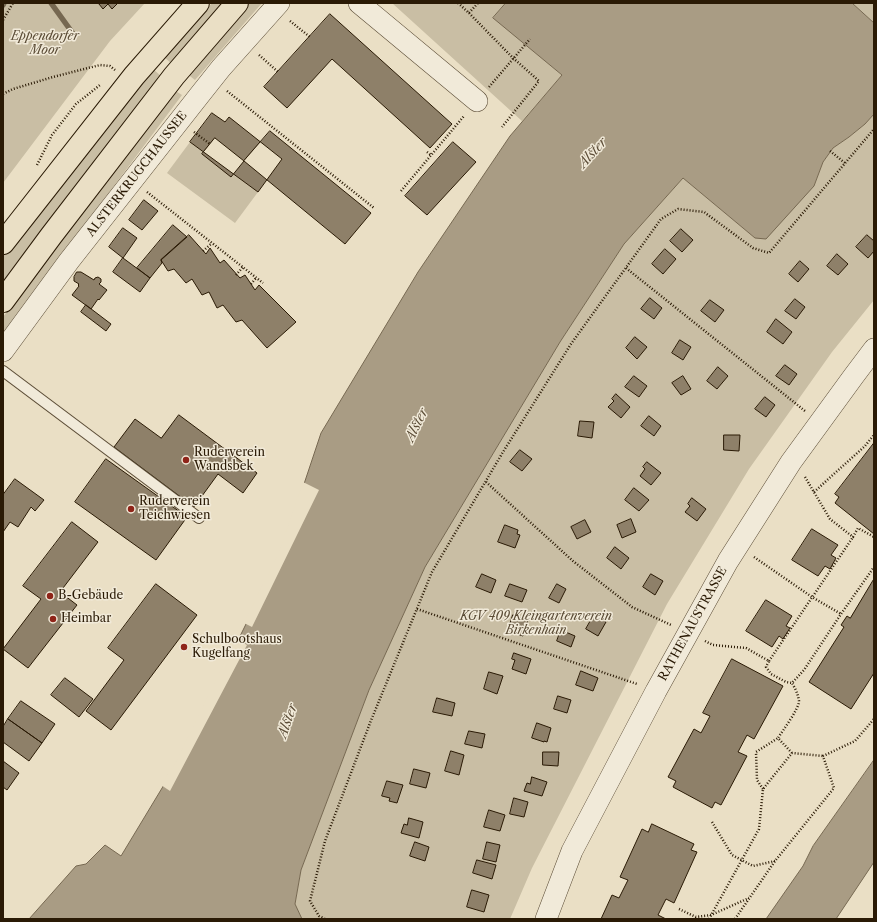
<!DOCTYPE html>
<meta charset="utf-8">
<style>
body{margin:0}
#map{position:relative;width:877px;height:922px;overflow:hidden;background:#eadfc5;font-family:"Libre Caslon Text",serif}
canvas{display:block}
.frame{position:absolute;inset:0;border:4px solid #2a1a05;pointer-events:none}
</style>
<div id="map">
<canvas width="877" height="922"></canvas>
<div class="frame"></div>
</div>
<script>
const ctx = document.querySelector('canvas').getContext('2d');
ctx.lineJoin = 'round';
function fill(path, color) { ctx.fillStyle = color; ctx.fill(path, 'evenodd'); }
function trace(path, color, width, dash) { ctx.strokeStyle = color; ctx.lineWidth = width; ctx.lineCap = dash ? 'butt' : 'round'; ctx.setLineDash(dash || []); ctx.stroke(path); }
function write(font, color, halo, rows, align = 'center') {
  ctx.font = font + ' "Libre Caslon Text",serif'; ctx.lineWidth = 3; ctx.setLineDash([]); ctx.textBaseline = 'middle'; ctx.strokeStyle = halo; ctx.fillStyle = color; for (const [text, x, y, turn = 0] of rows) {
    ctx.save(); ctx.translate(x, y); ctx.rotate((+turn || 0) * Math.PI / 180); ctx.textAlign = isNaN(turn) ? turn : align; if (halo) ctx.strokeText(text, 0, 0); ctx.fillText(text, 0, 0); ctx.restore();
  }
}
fill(new Path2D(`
 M3 3H145L110 41 3 183Z
 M212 3H224L192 37 172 64 164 57Z
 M247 3H262L195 80 186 73Z
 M392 3H506L494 18 562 75 522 121Z
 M852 3H874V23Z
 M153 69 161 76 76 184 3 282V256Z
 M174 90 182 95 3 334V317Z
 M874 114V300L832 352 749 469 667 604 532 868 510 919H302L295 904 301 870 369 690 425 567 560 342 624 244 683 178 755 238 814 186 823 162 833 148 849 137 865 124Z
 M190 142 258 192 235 223 167 173Z`), '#c9bea4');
const water = new Path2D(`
 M506 3H852L874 23V114L865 124 849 137 833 148 823 162 814 186 766 239 755 238 683 178 624 244 560 342 425 567 369 690 301 870 295 904 302 919H29L76 866 86 864 105 845 121 856 179 760 281 553 321 433 418 272 510 136 562 75 493 18Z
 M874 760V862L836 919H766L803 866 813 846Z`);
fill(water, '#a99c84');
trace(water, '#766851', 1);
fill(new Path2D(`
 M303 482 319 490 252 627 244 623 279 552Z
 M236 639 247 645 170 791 161 785 177 760Z`), '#eadfc5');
trace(new Path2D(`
 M51 3 74 35
 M3 5 4 3`), '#766851', 5.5);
const building = new Path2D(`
 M100 3H118L112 9 108 4 103 9 99 4Z
 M330 14 452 124 430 148 332 59 287 108 264 87Z
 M212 113 225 122 229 117 282 159 258 192 190 142Z
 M270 131 371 213 345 244 244 161Z
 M215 138 244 161 231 177 202 154Z
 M453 142 476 162 427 215 405 196Z
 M144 200 158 211 142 230 129 220Z
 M173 225 187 237 161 260 162 263 150 278 137 268Z
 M123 228 137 238 123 258 109 247Z
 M681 229 693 240 682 252 670 241Z
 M189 235 206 254 210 248 220 263 224 260 240 278 245 275 255 290 259 285 296 322 267 348 242 320 236 322 223 305 217 308 209 292 202 295 192 279 186 283 174 269 168 271 161 260Z
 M867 235 874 241V251L868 258 856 247Z
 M665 249 676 259 663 274 652 264Z
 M837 254 848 264 838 275 827 266Z
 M123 258 150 278 140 292 113 272Z
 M800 261 809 269 798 282 789 274Z
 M77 272H81L94 280 95 278 98 277 101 279V282L99 284 107 290 99 300 98 299 91 309 72 295 79 286 78 285 79 284 74 281V277Z
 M650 298 662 308 654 319 641 309Z
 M795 299 805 307 796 319 785 311Z
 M710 300 724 310 715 322 701 311Z
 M86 305 111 324 106 331 81 312Z
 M776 319 792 332 783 344 767 332Z
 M635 337 647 347 637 359 626 348Z
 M680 340 691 347 683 360 672 353Z
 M785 365 797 374 789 385 776 376Z
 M718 367 728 376 717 389 707 381Z
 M634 376 647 386 639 397 625 387Z
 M683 376 691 389 681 395 672 383Z
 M616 394 630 407 621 418 608 407 614 401 612 399Z
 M765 397 775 405 766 417 755 409Z
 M179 415 257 473 243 493 218 474 194 507 114 447 135 419 161 438Z
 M649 416 661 426 654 436 641 426Z
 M580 421 594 422 592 438 578 436Z
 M724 435H740L739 451 724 450Z
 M874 443V534L835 503 839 497 835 494Z
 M520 450 532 459 522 471 510 462Z
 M106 459 187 517 156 560 75 502Z
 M647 462 661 473 651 485 640 476 645 469 643 467Z
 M15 479 44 500 35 511 31 507 18 527 10 522 3 532V495Z
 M634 488 649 500 639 511 625 500Z
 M692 498 706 509 697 521 685 512 690 506 688 504Z
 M631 519 636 532 622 538 617 525Z
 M585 520 591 532 577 539 571 527Z
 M72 522 98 542 60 592 77 605 28 668 3 649 41 599 23 586Z
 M505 525 518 530 517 534 520 535 515 548 498 542Z
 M812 529 838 545 831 555 836 558 830 569 825 566 818 576 792 560Z
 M615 547 629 558 621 569 607 558Z
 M482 574 496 580 491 593 476 587Z
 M651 574 663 581 655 595 643 587Z
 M874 579V673L851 709 809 682 844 627 841 625 847 616 850 618Z
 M156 584 197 615 111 730 86 711 124 660 108 648Z
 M510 584 527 590 522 602 505 596Z
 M557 584 566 589 559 603 549 598Z
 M766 600 792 616 786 626 790 628 783 639 779 636 772 647 746 631Z
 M513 615 528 620 523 636 508 631Z
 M594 615 606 622 598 636 586 629Z
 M561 630 575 636 571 647 557 641Z
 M514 653 531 659 526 674 512 669 515 660 512 659Z
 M732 659 783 686 754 739 747 735 738 752 747 756 721 805 715 802 712 808 673 787 676 781 668 777 694 729 701 733 710 716 703 713Z
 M581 671 598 678 593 691 576 685Z
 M489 672 503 676 497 694 484 689Z
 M65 678 93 699 79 717 51 695Z
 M558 696 571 700 567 713 554 709Z
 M437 698 455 703 452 716 433 712Z
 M21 701 55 724 42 743 8 719Z
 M8 719 42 743 29 761 3 742V727Z
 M537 723 551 728 547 742 544 741V742L532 738Z
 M469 731 485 734 482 748 465 744Z
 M451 751 464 755 459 775 445 771Z
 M543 752H559L558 766 543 765Z
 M3 761 19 773 7 790 3 787Z
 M414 769 430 773 426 788 410 784Z
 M532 777 547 782 542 796 524 791 527 783 530 784Z
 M387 781 403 785 397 803 389 801 390 798 382 796Z
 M514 798 528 802 524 817 510 814Z
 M489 810 505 815 500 831 484 827Z
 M409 818 423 822 419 838 401 833 404 824 407 825Z
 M652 824 694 844 691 850 697 852 674 903 666 899 658 915 666 919H601L612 895 619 898 628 880 620 877 642 829 648 832Z
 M415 842 429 847 425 861 410 856Z
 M487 842 500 845 496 862 483 859Z
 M477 860 496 865 492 879 473 873Z
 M472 890 489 895 484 912 467 907Z`);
fill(building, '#8e8069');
trace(building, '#2a1a05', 1);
const service = new Path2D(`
 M3 371 199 518`);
const minor = new Path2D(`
 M359 3 477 101
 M3 351 69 261 198 97 221 68 279 3
 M546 919 572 851 656 691 728 561 791 462 853 377 874 349`);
const primary = new Path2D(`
 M3 243 134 76 198 3
 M3 301 51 236 174 76 237 3`);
trace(service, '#5a4b35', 12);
trace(minor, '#5a4b35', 22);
trace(primary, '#2a1a05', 24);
trace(new Path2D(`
 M458 3 469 13 478 3
 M469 13 513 58 539 81 502 127
 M3 20 13 3
 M290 21 310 37
 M259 55 278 72
 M489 87 530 39
 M227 91 374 208
 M3 94 13 89 53 77 100 65 110 66 115 70
 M194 132 210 144
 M830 151 845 163
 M427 152 431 155
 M37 165 52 135 76 104 100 85
 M401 191 464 116
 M147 192 263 283
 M203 251 212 243
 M626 268 805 411
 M236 275 243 267
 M251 284 256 278
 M805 477 830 519 853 537 858 528 874 537
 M486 482 573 561 632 607 671 625
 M814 492 865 446 873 436 874 434
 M754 557 812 597 841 614
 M417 609 637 684
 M705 641 713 645 746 648 769 661 766 667 771 674 786 682 792 683 804 670 841 614 874 567
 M769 661 853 537
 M792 753 778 738C783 730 799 709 799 701 798 694 795 688 792 683
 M763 789 757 780 756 752 778 738
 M712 822 732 855 753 866 775 861
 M679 909 696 917 711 915 749 898
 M325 919 319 916 310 901 325 841 370 723 432 572 503 452 571 344 661 219 678 209 704 212 753 248 769 253 874 129
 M709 919 759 829 763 789 792 753 823 756
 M735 919 775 861 834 788 823 756 855 741 874 719`), '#2a1a05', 2.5, [1, 2]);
trace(service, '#f1ead9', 10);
trace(minor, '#f1ead9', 21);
trace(primary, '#eadfc5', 22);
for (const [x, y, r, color] of [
 [186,460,4,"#8f2418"],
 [131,509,4,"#8f2418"],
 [50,596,4,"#8f2418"],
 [53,619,4,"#8f2418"],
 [184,647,4,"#8f2418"]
]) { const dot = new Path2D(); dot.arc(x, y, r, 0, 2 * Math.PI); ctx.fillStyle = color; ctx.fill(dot); trace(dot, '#f1ead9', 1.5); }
write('italic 12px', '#5a4b35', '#f1ead9', [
 ["Eppendorfer",45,37],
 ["Moor",45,51],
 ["KGV 409 Kleingartenverein",536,617],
 ["Birkenhain",536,631]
]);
write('12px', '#2a1a05', '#f1ead9', [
 ["ALSTERKRUGCHAUSSEE",137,174,-52],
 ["RATHENAUSTRASSE",693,624,-61]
]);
write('12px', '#2a1a05', '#f1ead9', [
 ["Ruderverein",194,453],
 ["Wandsbek",194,467],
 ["Ruderverein",139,502],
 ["Teichwiesen",139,516],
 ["B-Gebäude",58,596],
 ["Heimbar",61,619],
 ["Schulbootshaus",192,640],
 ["Kugelfang",192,654]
], 'left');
write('italic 13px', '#5d4e38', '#f1ead9', [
 ["Alster",593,153,-48],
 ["Alster",417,425,-64],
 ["Alster",288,721,-71]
]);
</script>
